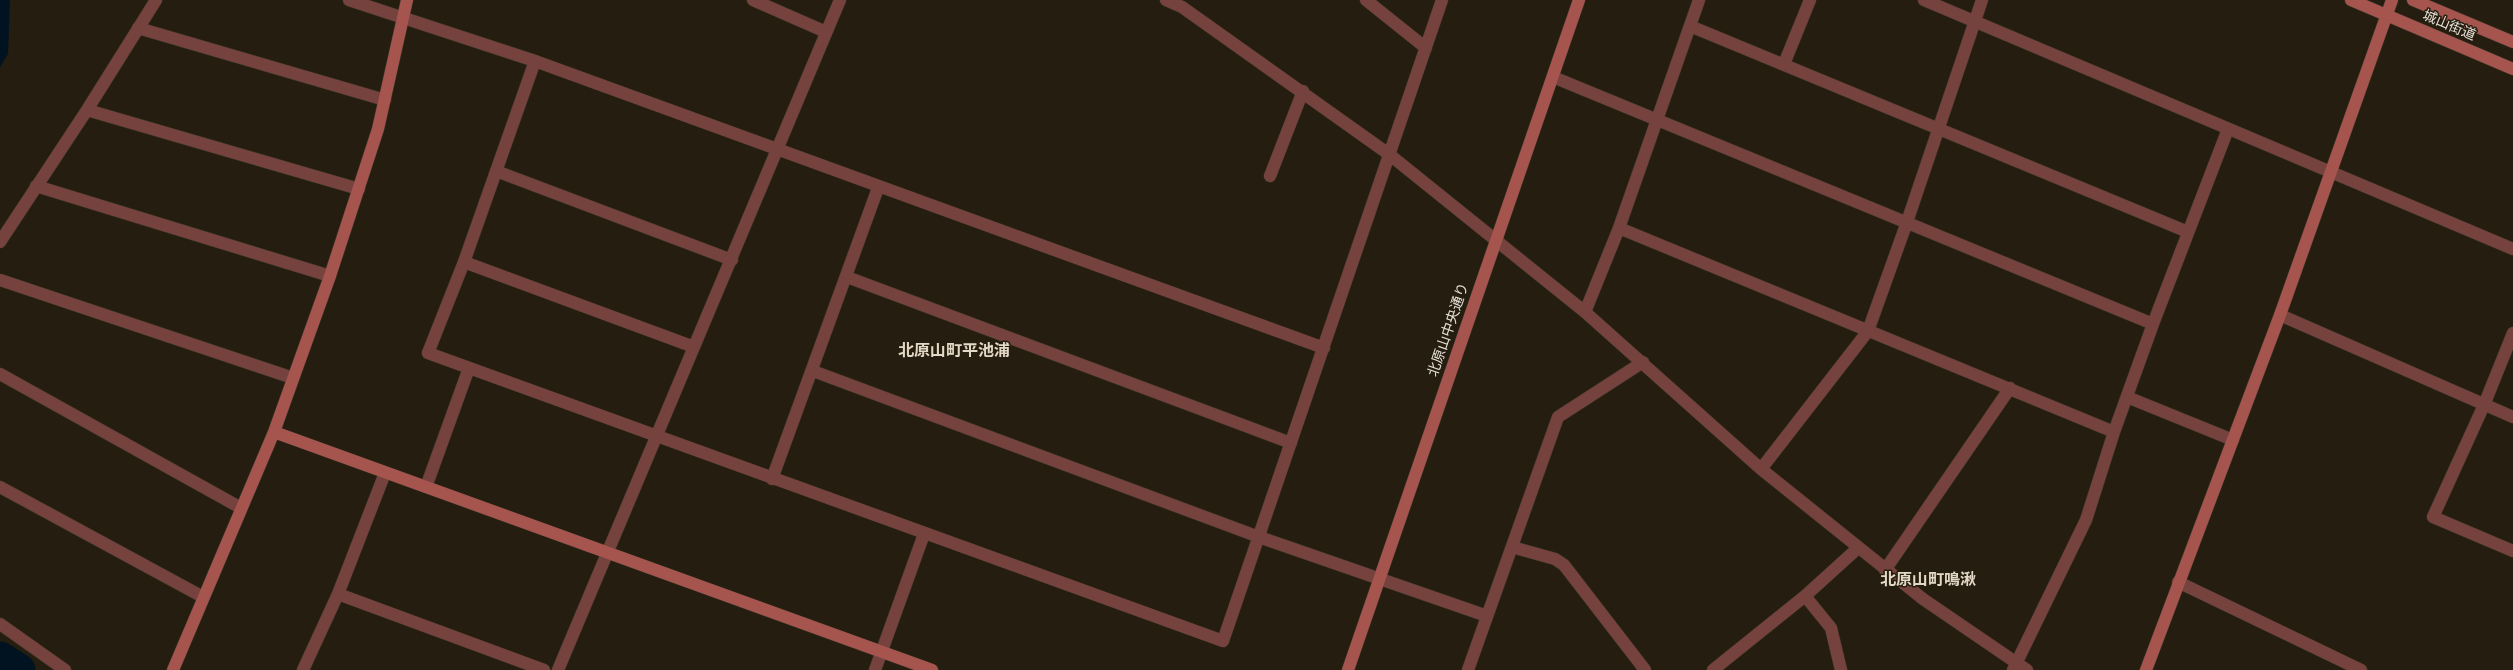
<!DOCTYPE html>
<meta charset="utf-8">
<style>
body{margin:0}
canvas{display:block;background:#251d0f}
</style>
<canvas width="2513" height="670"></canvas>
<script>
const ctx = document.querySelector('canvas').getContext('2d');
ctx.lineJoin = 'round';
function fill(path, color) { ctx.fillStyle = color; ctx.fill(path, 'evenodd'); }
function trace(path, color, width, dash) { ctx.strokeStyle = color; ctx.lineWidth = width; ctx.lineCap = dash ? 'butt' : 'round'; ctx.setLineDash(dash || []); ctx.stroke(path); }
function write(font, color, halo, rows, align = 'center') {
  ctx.font = font + ' "Times New Roman","Noto Sans JP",serif'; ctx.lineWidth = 3; ctx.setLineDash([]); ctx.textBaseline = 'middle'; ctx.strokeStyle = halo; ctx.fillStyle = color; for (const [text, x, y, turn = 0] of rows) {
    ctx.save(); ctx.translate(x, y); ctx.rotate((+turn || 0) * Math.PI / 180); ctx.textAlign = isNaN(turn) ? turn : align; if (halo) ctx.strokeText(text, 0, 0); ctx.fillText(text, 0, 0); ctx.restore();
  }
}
fill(new Path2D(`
 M0 0H10L8 54 0 67Z`), '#011220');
trace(new Path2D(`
 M0 658 19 670`), '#011220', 33);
const street = new Path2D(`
 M349 0 535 61 1324 348
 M753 0 826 32
 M1166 0 1182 7 1390 155 1585 312 1761 469 1923 599 2027 670
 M1366 0 1426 48
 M1924 0 2513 249
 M1690 26 2188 232
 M138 28 385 100
 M535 61 464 262 428 353 1223 641 1442 0
 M1784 64 1810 0
 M1553 77 2153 324
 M87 110 359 189
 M496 171 732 260
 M1270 176 1303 91
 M36 186 330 276
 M1619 228 2114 432
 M0 242 87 110 156 0
 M464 262 694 347
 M847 277 1291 443
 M0 280 293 378
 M1585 312 1619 228 1699 0
 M2280 315 2513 417
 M2513 333 2484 405 2433 517 2513 551
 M813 371 1259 537 1487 616
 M0 374 241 508
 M2127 397 2233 440
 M1761 469 1868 331 1907 222 1982 0
 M772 479 878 188
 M0 487 203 597
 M426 487 469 368
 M1512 547 1555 559 1564 565 1645 670
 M1885 570 2010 388
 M2178 582 2361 670
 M338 594 544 670
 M1805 596 1831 628 1841 670
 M0 624 65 670
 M303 670 338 594 385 473
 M558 670 840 0
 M875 670 924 534
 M1468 670 1558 417 1643 362
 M1713 670 1805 596 1858 548
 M2013 670 2086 520 2114 432 2153 324 2228 129`);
const secondary = new Path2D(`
 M2351 0 2513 69
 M2413 0 2513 42
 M274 432 932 670
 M173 670 274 432 330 276 378 129 407 0
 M1348 670 1579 0
 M2146 670 2280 315 2392 0`);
trace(street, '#40382b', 13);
trace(secondary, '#40382b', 13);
trace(street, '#75423e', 12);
trace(secondary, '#a5554e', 12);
write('14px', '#e6e0d7', '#251d0f', [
 ["城山街道",2449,26,23],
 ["北原山中央通り",1449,330,-71]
]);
write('bold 16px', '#e3d7c6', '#251d0f', [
 ["北原山町平池浦",954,352],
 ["北原山町鳴湫",1928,581]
]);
</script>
